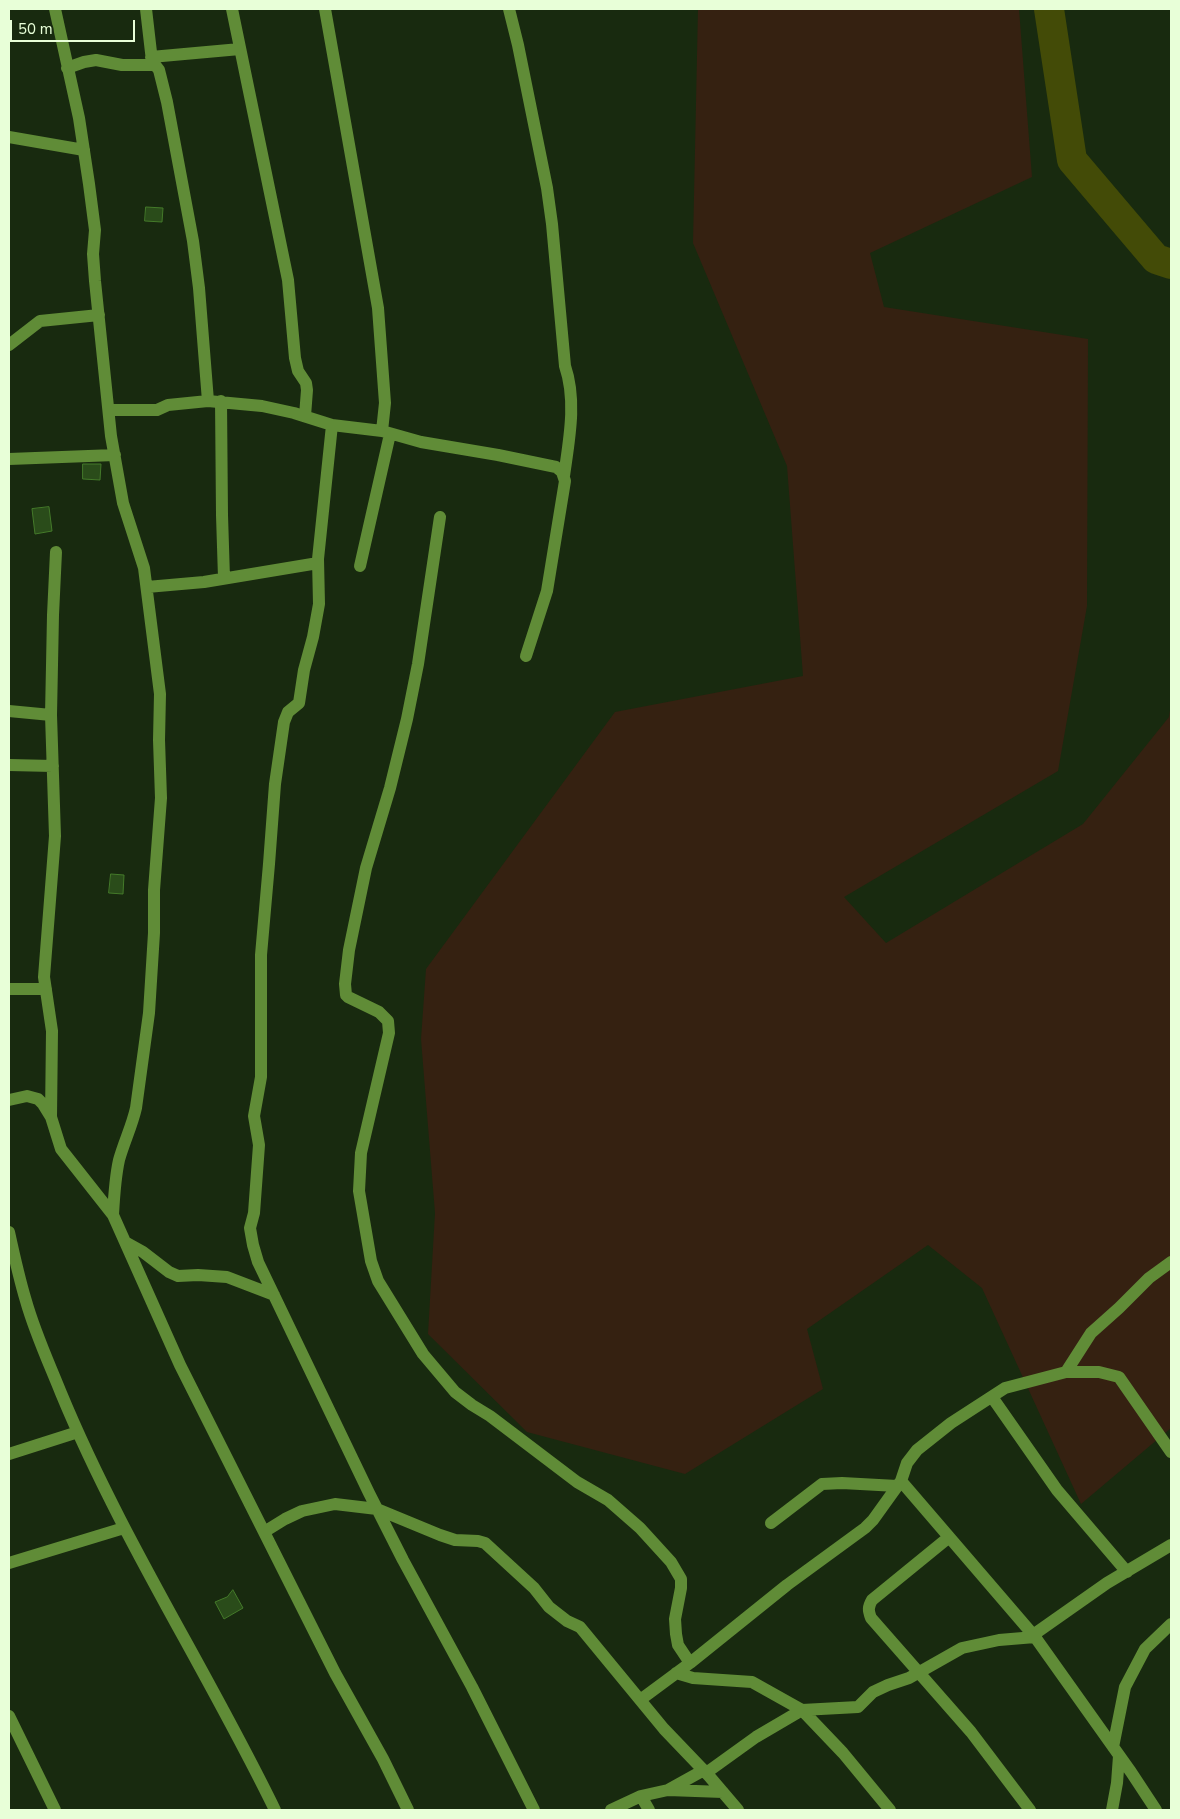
<!DOCTYPE html>
<style>
body{margin:0}
#map{position:relative;width:1180px;height:1819px;overflow:hidden;background:#182a0f;font-family:"Nunito Sans",sans-serif}
canvas{display:block}
.frame{position:absolute;inset:0;border:10px solid #e8ffd8;pointer-events:none}
.scale{position:absolute;left:10px;top:20px;width:125px;height:22px;box-sizing:border-box;border:2px solid #e8ffd8;border-top:0;padding-left:6px;font-size:15px;line-height:18px;white-space:nowrap;color:#e8ffd8;-webkit-text-stroke:4px #182a0f;paint-order:stroke}
</style>
<div id="map">
<canvas width="1180" height="1819"></canvas>
<div class="frame"></div>
<div class="scale">50 m</div>
</div>
<script>
const ctx = document.querySelector('canvas').getContext('2d');
ctx.lineJoin = 'round';
function fill(path, color) { ctx.fillStyle = color; ctx.fill(path, 'evenodd'); }
function trace(path, color, width, dash) { ctx.strokeStyle = color; ctx.lineWidth = width; ctx.lineCap = dash ? 'butt' : 'round'; ctx.setLineDash(dash || []); ctx.stroke(path); }
fill(new Path2D(`
 M698 9H1019L1032 177 870 253 884 307 1088 339 1087 606 1058 771 844 897 886 943 1083 824 1169 717 1171 704V1428L1081 1504 982 1288 928 1245 807 1329 823 1389 685 1474 527 1432 428 1334 435 1213 421 1039 426 969 615 712 803 676 787 466 693 243Z`), '#352111');
trace(new Path2D(`
 M1049 9 1072 160 1156 259 1171 264`), '#434b07', 30);
const building = new Path2D(`
 M146 207 163 208 162 222 145 221Z
 M83 464H101L100 480 83 479Z
 M49 507 52 531 35 534 32 509Z
 M111 874 124 875 123 894 109 893Z
 M233 1590 243 1608 224 1619 215 1602 227 1597Z`);
fill(building, '#2a4c1a');
trace(building, '#447a2a', 1);
trace(new Path2D(`
 M55 9 79 118 89 184 95 230 93 254 95 281 111 436 123 503 144 568 160 694 159 740 161 798 154 890V933L149 1013 136 1108C132 1126 124 1142 119 1160 115 1178 114 1197 113 1215
 M146 9 152 61 159 70 167 102 193 241 199 288 208 401
 M232 9 288 280 295 358 298 371 306 383 307 390 305 416
 M325 9 378 308 385 403 382 431
 M509 9 518 45 547 188 552 224 565 366C577 401 569 440 564 476
 M151 57 240 49
 M67 68 84 62 96 60 122 65H154
 M9 137 84 150
 M9 345 40 321 99 315
 M221 401 222 515 224 578
 M109 410H157L168 405 208 401 262 406 294 413 332 425 382 431 421 442 498 455 556 467 562 472 565 481 547 591 526 656
 M332 425 318 559 319 604 313 637 304 670 299 703 288 712 284 722 275 784 269 864 261 955V1077L254 1116 259 1145 254 1213 250 1228 253 1245 258 1262 369 1493 403 1560 472 1687 534 1810
 M9 459 115 455
 M440 517 418 664 407 719 390 788 366 868 349 950 345 984 346 995 348 997 379 1012 388 1021 389 1033 361 1153 359 1191 371 1261 378 1281 423 1354 455 1392 472 1405 490 1416 577 1482 608 1500 640 1528 671 1562 681 1579V1588L675 1619 676 1634 678 1645 690 1663
 M360 566 390 434
 M147 587 204 582 318 563
 M9 711 51 715
 M9 765 53 766
 M9 989H46
 M9 1100 27 1096 38 1099 43 1104 51 1117 61 1149 113 1215 180 1365 335 1673 383 1759 408 1810
 M51 1117 52 1031 44 977 55 836 51 715 53 615 56 552
 M9 1232C14 1255 19 1278 26 1301 35 1333 49 1363 61 1393 121 1538 207 1670 275 1810
 M125 1242 143 1252 169 1272 178 1276 198 1275 227 1277 274 1295
 M1066 1372 1091 1333 1119 1308 1149 1278 1171 1262
 M992 1397 1057 1490 1127 1572
 M9 1454 78 1432
 M901 1481 1035 1637 1131 1772 1156 1810
 M771 1523 822 1484 842 1483 897 1486
 M264 1532 285 1519 302 1511 335 1504 377 1509 440 1535 455 1540 478 1541 485 1543 534 1588 549 1607 567 1621 580 1627 664 1729 709 1776 738 1810
 M948 1538 872 1600C868 1607 868 1610 871 1618L971 1732 1030 1810
 M9 1563 124 1528
 M1033 1635 1107 1583 1171 1545
 M676 1673 693 1678 752 1682 802 1710 843 1753 890 1810
 M640 1700 690 1663 787 1585 865 1528 873 1520 901 1481 907 1463 917 1450 951 1423 1005 1388 1066 1372H1099L1119 1377 1171 1452
 M9 1716 55 1810
 M1113 1747 1125 1687 1145 1649 1171 1624
 M706 1773 756 1737 802 1710 858 1707 873 1692 888 1685 909 1678 962 1648 999 1640 1035 1637
 M668 1790 704 1770
 M641 1796 649 1810
 M611 1810 641 1796 668 1790 723 1792
 M1112 1810 1117 1783 1119 1756`), '#608c37', 12);
</script>
